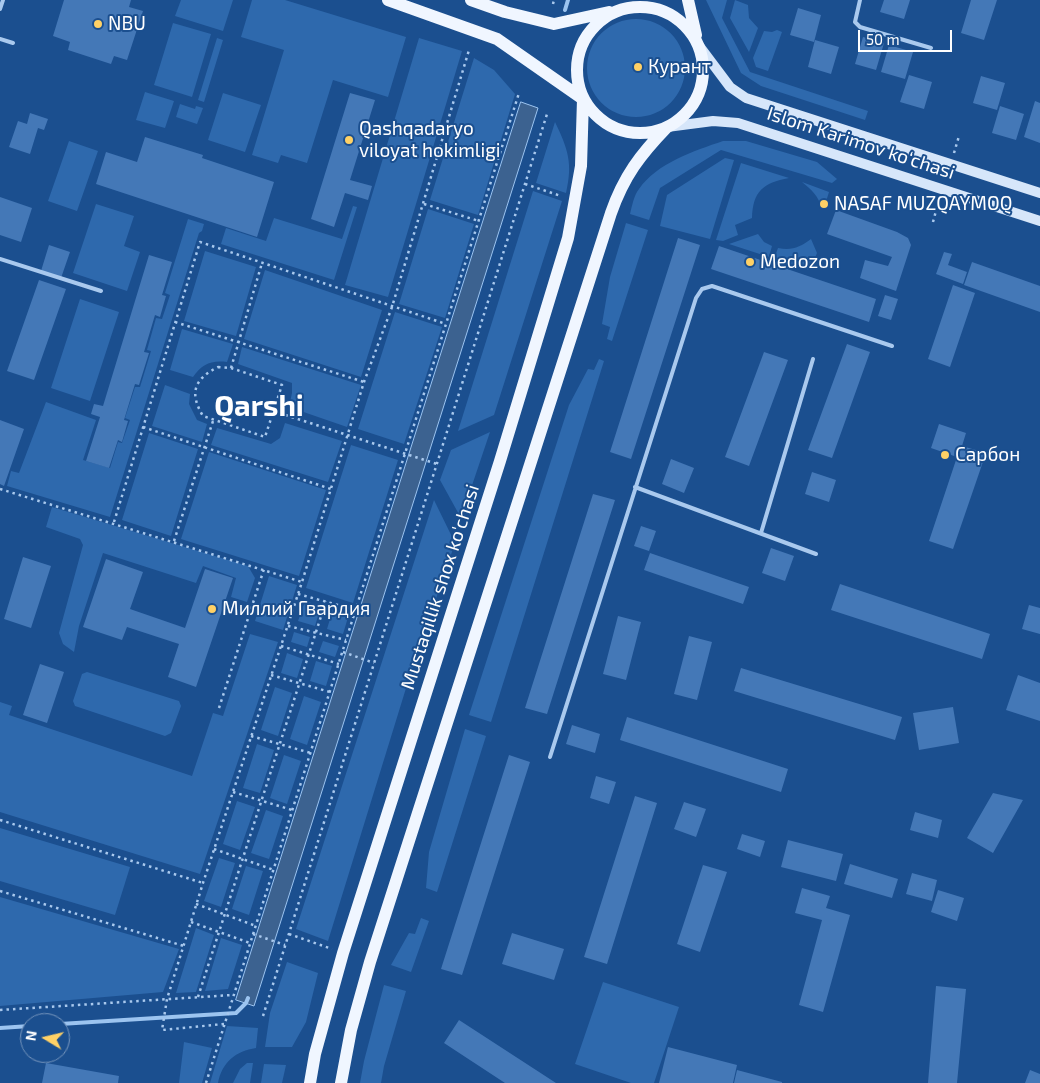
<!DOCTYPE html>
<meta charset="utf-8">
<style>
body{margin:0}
#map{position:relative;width:1040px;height:1083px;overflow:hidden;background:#1b4f8f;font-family:"Exo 2",sans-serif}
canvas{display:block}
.north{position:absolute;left:20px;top:1013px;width:50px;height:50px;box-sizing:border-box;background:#1b4f8f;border:1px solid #7695bc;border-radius:50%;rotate:279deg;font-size:14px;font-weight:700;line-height:20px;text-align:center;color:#fff}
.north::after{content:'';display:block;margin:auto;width:18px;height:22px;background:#ffd166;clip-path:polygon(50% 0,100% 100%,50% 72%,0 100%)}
.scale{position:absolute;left:858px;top:30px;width:94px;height:22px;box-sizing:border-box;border:2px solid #fff;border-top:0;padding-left:6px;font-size:15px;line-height:18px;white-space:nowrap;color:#fff;-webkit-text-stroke:4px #1b4f8f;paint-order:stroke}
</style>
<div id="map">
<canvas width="1040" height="1083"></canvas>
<div class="north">N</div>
<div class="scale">50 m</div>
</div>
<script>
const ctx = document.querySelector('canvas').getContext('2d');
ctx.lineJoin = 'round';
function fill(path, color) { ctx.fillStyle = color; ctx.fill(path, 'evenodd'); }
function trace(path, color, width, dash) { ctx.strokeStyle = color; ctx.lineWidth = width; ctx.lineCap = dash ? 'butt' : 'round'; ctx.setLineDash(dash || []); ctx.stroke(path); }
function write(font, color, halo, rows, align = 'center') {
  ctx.font = font + ' "Exo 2",sans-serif'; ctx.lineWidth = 4; ctx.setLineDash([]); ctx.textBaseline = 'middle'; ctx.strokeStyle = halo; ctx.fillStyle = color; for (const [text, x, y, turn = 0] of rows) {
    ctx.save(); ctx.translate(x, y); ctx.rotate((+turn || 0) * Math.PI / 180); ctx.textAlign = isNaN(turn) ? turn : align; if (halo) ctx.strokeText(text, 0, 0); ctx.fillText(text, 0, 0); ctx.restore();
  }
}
fill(new Path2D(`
 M181 0H233L223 31 175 16Z
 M252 0H285L406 37 388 97 333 80 307 163 281 155 278 163 252 155 284 50 241 37Z
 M706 0H727L722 18 750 72 868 111 865 120 761 86 741 73Z
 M735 0 748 5 749 18 758 28 749 52 730 18Z
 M587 68a49 49 0 1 1 98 0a49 49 0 1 1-98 0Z
 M173 23 211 34 192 97 154 85Z
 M777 30 782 32 768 71 756 67 753 58 764 31 772 32Z
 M217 38 223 40 204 102 198 100Z
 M419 38 462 51 388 297 345 285Z
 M474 58 494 70 515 94 478 215 430 200Z
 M145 92 174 101 165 128 136 120Z
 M223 93 261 105 245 152 208 140Z
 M180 104 195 109 196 106 203 108 197 124 176 117Z
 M555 122C568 149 573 163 566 193L536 183Z
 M69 141 98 151 77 211 48 201Z
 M723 141H746L817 162 837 179 832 183 721 150 660 188 649 220 630 214C632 206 634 195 639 189 657 163 694 151 723 141Z
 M725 158 734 160 710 239 660 226 667 195Z
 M741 163 789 178C763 183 753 191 752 218L735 225 738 235 723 241 716 240Z
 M802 182 829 192 824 208H822C818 196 812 190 802 182Z
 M533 191 562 201 494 415 458 431Z
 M96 204 134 216 124 246 140 252 127 291 73 273Z
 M353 206 357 207 334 280 221 244 226 228 266 241 274 218 342 239Z
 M428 209 474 224 445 318 399 304Z
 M188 219 204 224 202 231 199 233 110 517 7 486 11 471 19 473 46 402 96 420 83 460 110 468 118 442 122 443 130 420 125 418 135 387H140L151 351 147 350 156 318 162 319 170 295 165 293Z
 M626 223 648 230 612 341 607 339 610 327 602 324 610 277Z
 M758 234 764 242 772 246 769 257 729 244Z
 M811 239 817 253 810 270 774 259 778 248C792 251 800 247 811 239Z
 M205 251 256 267 236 336 184 321Z
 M265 270 382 310 361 377 244 339Z
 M80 299 119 312 90 401 51 388Z
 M395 312 442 327 404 444 358 429Z
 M182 329 233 344 227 362C211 360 202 364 193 377L170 370Z
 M242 347 361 385 347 427 289 407 292 393V383L238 364Z
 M599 359 604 361 491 722 469 715 569 405 588 369 594 370Z
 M165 385 190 394 189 404 197 420 207 424 202 442 152 426Z
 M285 423 342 441 328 482 211 445 217 428 271 444 280 438Z
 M490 432 461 518 440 480 451 450Z
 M149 433 198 449 171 536 122 520Z
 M351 445 398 460 353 603 306 588Z
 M209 452 326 490 299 576 181 539Z
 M434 500 455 543 411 672 328 941 296 929Z
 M52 507 248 566 255 578 247 602 231 597 236 578 203 566 196 583 103 553 79 626 74 652 63 644 59 633 83 545 80 539 46 527Z
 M269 576 297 585 283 630 255 621Z
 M305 601 321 606 315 626 298 621Z
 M333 609 349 614 343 634 327 629Z
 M294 632 310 637 307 647 291 642Z
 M250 634 278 642 200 874 0 812V702L12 706 9 715 192 776 213 713 223 716Z
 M323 641 339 646 335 657 319 652Z
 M287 653 303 659 297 678 281 673Z
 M316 661 332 666 326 686 310 681Z
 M87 672 179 701 181 706 171 733 165 736 75 706 73 701 82 674Z
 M275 687 292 693 278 736 261 730Z
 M304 696 321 702 307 745 290 739Z
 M465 729 486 736 437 892 426 888 429 852Z
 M257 744 274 750 260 793 243 788Z
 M284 755 301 761 287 804 270 798Z
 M237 801 255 807 240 850 223 844Z
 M266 810 283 816 269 859 251 853Z
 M0 828 130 867 115 915 0 881Z
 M219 858 235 863 221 907 204 901Z
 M246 866 263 871 249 915 232 909Z
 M0 897 179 949 163 992 0 1006Z
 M421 918 429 921 411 972 391 965 409 933 415 934Z
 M196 928 214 935 196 992 176 993Z
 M221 938 242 945 228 989 205 991Z
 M287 962 318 973 306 1022 292 1047H265L270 1013Z
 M603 982 679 1007 654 1083H631L575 1064Z
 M384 985 406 991 384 1066 381 1083H360L364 1061Z
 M227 1026 258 1028 256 1048C236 1051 222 1062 218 1083H210Z
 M184 1042 212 1048 202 1083H179Z
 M247 1063H253L250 1083H233L240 1069Z
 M264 1064 286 1065 282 1083H261Z`), '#2e69ad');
const water = new Path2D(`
 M521 102 538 108 254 1006 236 1000Z`);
fill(water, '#3c6290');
trace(water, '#9cc4f0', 1);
trace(new Path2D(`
 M565 10 568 0
 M60 1024 236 1013 246 1003 248 998
 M0 1028 30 1026`), '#9cc4f0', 4);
fill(new Path2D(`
 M64 0H131L129 7 143 11 127 60 114 56 111 64 68 50 70 42 53 36Z
 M884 0H910L904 19 880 12Z
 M971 0H997L984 40 961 33Z
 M798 8 821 15 814 42 790 35Z
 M863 37 884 43 876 70 855 64Z
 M815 40 839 47 831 74 808 67Z
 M889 45 913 52 905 79 881 72Z
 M909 75 932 82 924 109 900 102Z
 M981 76 1005 83 997 110 973 103Z
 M350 93 375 100 350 180 372 186 368 200 345 193 334 227 311 219Z
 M1035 101 1040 103V143L1024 137Z
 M1000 106 1024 114 1016 140 992 133Z
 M30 113 48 119 44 130 38 128 30 154 9 147 18 121 27 124Z
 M145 137 203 155 202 158 274 182 257 237 96 184 106 152 137 162Z
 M0 197 32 208 21 242 0 235Z
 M836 210 897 232 908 238 911 245 896 291 860 278 865 260 888 266 892 257 827 234Z
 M678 238 700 245 631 459 610 452Z
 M49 245 70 252 61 278 41 271Z
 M719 246 876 299 869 322 711 269Z
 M944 252 952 254 948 265 967 272 963 284 936 274Z
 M149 255 172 262 162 295 166 296 160 317 155 315 144 352 149 353 139 385 135 384 124 420 128 421 122 442 118 440 109 468 86 461 100 417 91 414 94 404 103 406Z
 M972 262 1040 286V312L964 285Z
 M39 280 66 289 34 380 7 371Z
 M953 285 975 293 950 367 928 359Z
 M885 295 898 299 891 320 878 316Z
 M847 344 870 352 832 458 808 450Z
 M764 352 788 360 749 466 725 457Z
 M0 420 24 429 4 486 0 484Z
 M939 424 966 433 962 446 986 453 953 549 929 541 957 457 931 448Z
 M671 459 694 468 684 493 662 484Z
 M812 472 836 480 829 502 805 494Z
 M593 494 615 500 547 714 525 708Z
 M641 526 656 531 649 551 634 546Z
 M771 548 794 556 785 581 762 573Z
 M650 553 749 587 743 604 644 570Z
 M23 557 51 566 31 628 4 619Z
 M106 559 143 572 130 609 185 628 205 569 233 578 196 687 168 677 179 644 127 627 122 640 83 627Z
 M840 584 990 634 982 659 831 610Z
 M1029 605 1040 608V634L1022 629Z
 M618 616 641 622 626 680 603 674Z
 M689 636 712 642 697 700 674 694Z
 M40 664 64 672 47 723 23 715Z
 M741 668 902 717 895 740 734 691Z
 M1018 675 1040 683V721L1006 710Z
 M953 707 959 743 919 750 913 713Z
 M627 717 788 769 781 792 620 740Z
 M572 725 600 734 595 753 566 744Z
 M509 755 530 762 462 975 441 969Z
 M596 776 616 782 609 804 590 798Z
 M993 793 1023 800 993 853 967 838Z
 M635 796 657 803 607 964 584 957Z
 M684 802 706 809 696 837 674 829Z
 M915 812 942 820 938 838 910 830Z
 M742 834 765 841 760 857 737 849Z
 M788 840 843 854 836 881 781 867Z
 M850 864 898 879 892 898 844 884Z
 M703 865 727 872 700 952 677 944Z
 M912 873 937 880 932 901 906 894Z
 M802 888 830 896 826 908 850 915 823 1012 799 1005 822 920 795 913Z
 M938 890 964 898 957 921 931 912Z
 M512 933 564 949 554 980 502 964Z
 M936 986 966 989 957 1083H928Z
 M459 1020 556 1083H505L444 1043Z
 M668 1047 737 1065 733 1083H659Z
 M46 1063 119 1076 118 1083H42Z
 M737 1070 782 1082V1083H734Z
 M1030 1070 1040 1074V1083H1025Z`), '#4478b7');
trace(new Path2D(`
 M553 4 554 0
 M954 153 959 136
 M525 184 561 196
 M424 204 479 221
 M933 222 937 207
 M175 322 364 382
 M218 367 231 368 282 385 265 437 203 416C189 393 194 379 218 367Z
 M231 368 262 263
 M273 411 437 464
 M143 427 331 489
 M0 489 302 582
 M114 522 200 242 446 324
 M174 541 213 421
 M298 594 356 610
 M288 626 346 640
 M281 646 339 664
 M343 652 374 663
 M271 675 330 692
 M219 708 264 569
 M251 736 311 753
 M233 792 292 810
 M0 820 203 883
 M214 849 274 870
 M0 891 184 946
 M196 904 256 926
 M191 922 250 943
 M253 934 285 945
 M289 934 332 949
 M198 997 326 601
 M0 1010 232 995
 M263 1016 547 114
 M224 1024 162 1030 167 999 203 883 302 582 364 382 392 307 469 50
 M206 1083 519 93`), '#a9c9ee', 2.5, [2.5, 4]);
trace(new Path2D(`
 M860 0 855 22 860 27 931 48
 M0 9 3 0
 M0 39 13 43
 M0 259 101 291
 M635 487 816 554
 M761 533 813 359
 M550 757 696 298 702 289 712 286 892 346`), '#a9c9ee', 4);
trace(new Path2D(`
 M700 47 730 87 746 98 1040 193
 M667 127 713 121 738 123 1040 221`), '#d6e6fa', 10);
trace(new Path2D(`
 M471 0 505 12 554 24 609 12
 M688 0 696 35
 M577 70a63 63 0 1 1 126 0a63 63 0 1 1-126 0Z
 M310 1083 315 1054 343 953 500 461 568 238 581 166 583 99 497 39 388 0
 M341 1083 351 1030 370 962 611 213C624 176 640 155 667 127`), '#f0f6ff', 12);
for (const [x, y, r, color] of [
 [98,24,5,"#ffd166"],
 [638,67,5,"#ffd166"],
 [349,140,5,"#ffd166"],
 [824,204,5,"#ffd166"],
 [750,262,5,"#ffd166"],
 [945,455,5,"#ffd166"],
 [212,609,5,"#ffd166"]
]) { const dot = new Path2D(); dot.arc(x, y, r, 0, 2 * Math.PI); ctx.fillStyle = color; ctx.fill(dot); trace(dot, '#1b4f8f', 2); }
write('19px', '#fff', '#1b4f8f', [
 ["NBU",108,24],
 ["Курант",648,67],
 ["Qashqadaryo",359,129],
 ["viloyat hokimligi",359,151],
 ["NASAF MUZQAYMOQ",834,204],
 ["Medozon",760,262],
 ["Сарбон",955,455],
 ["Миллий Гвардия",222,609]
], 'left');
write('19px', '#fff', '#1b4f8f', [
 ["Islom Karimov ko‘chasi",861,143,18],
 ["Mustaqillik shox ko'chasi",440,587,-72]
]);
write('bold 29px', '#fff', '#1b4f8f', [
 ["Qarshi",259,406]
]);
</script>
